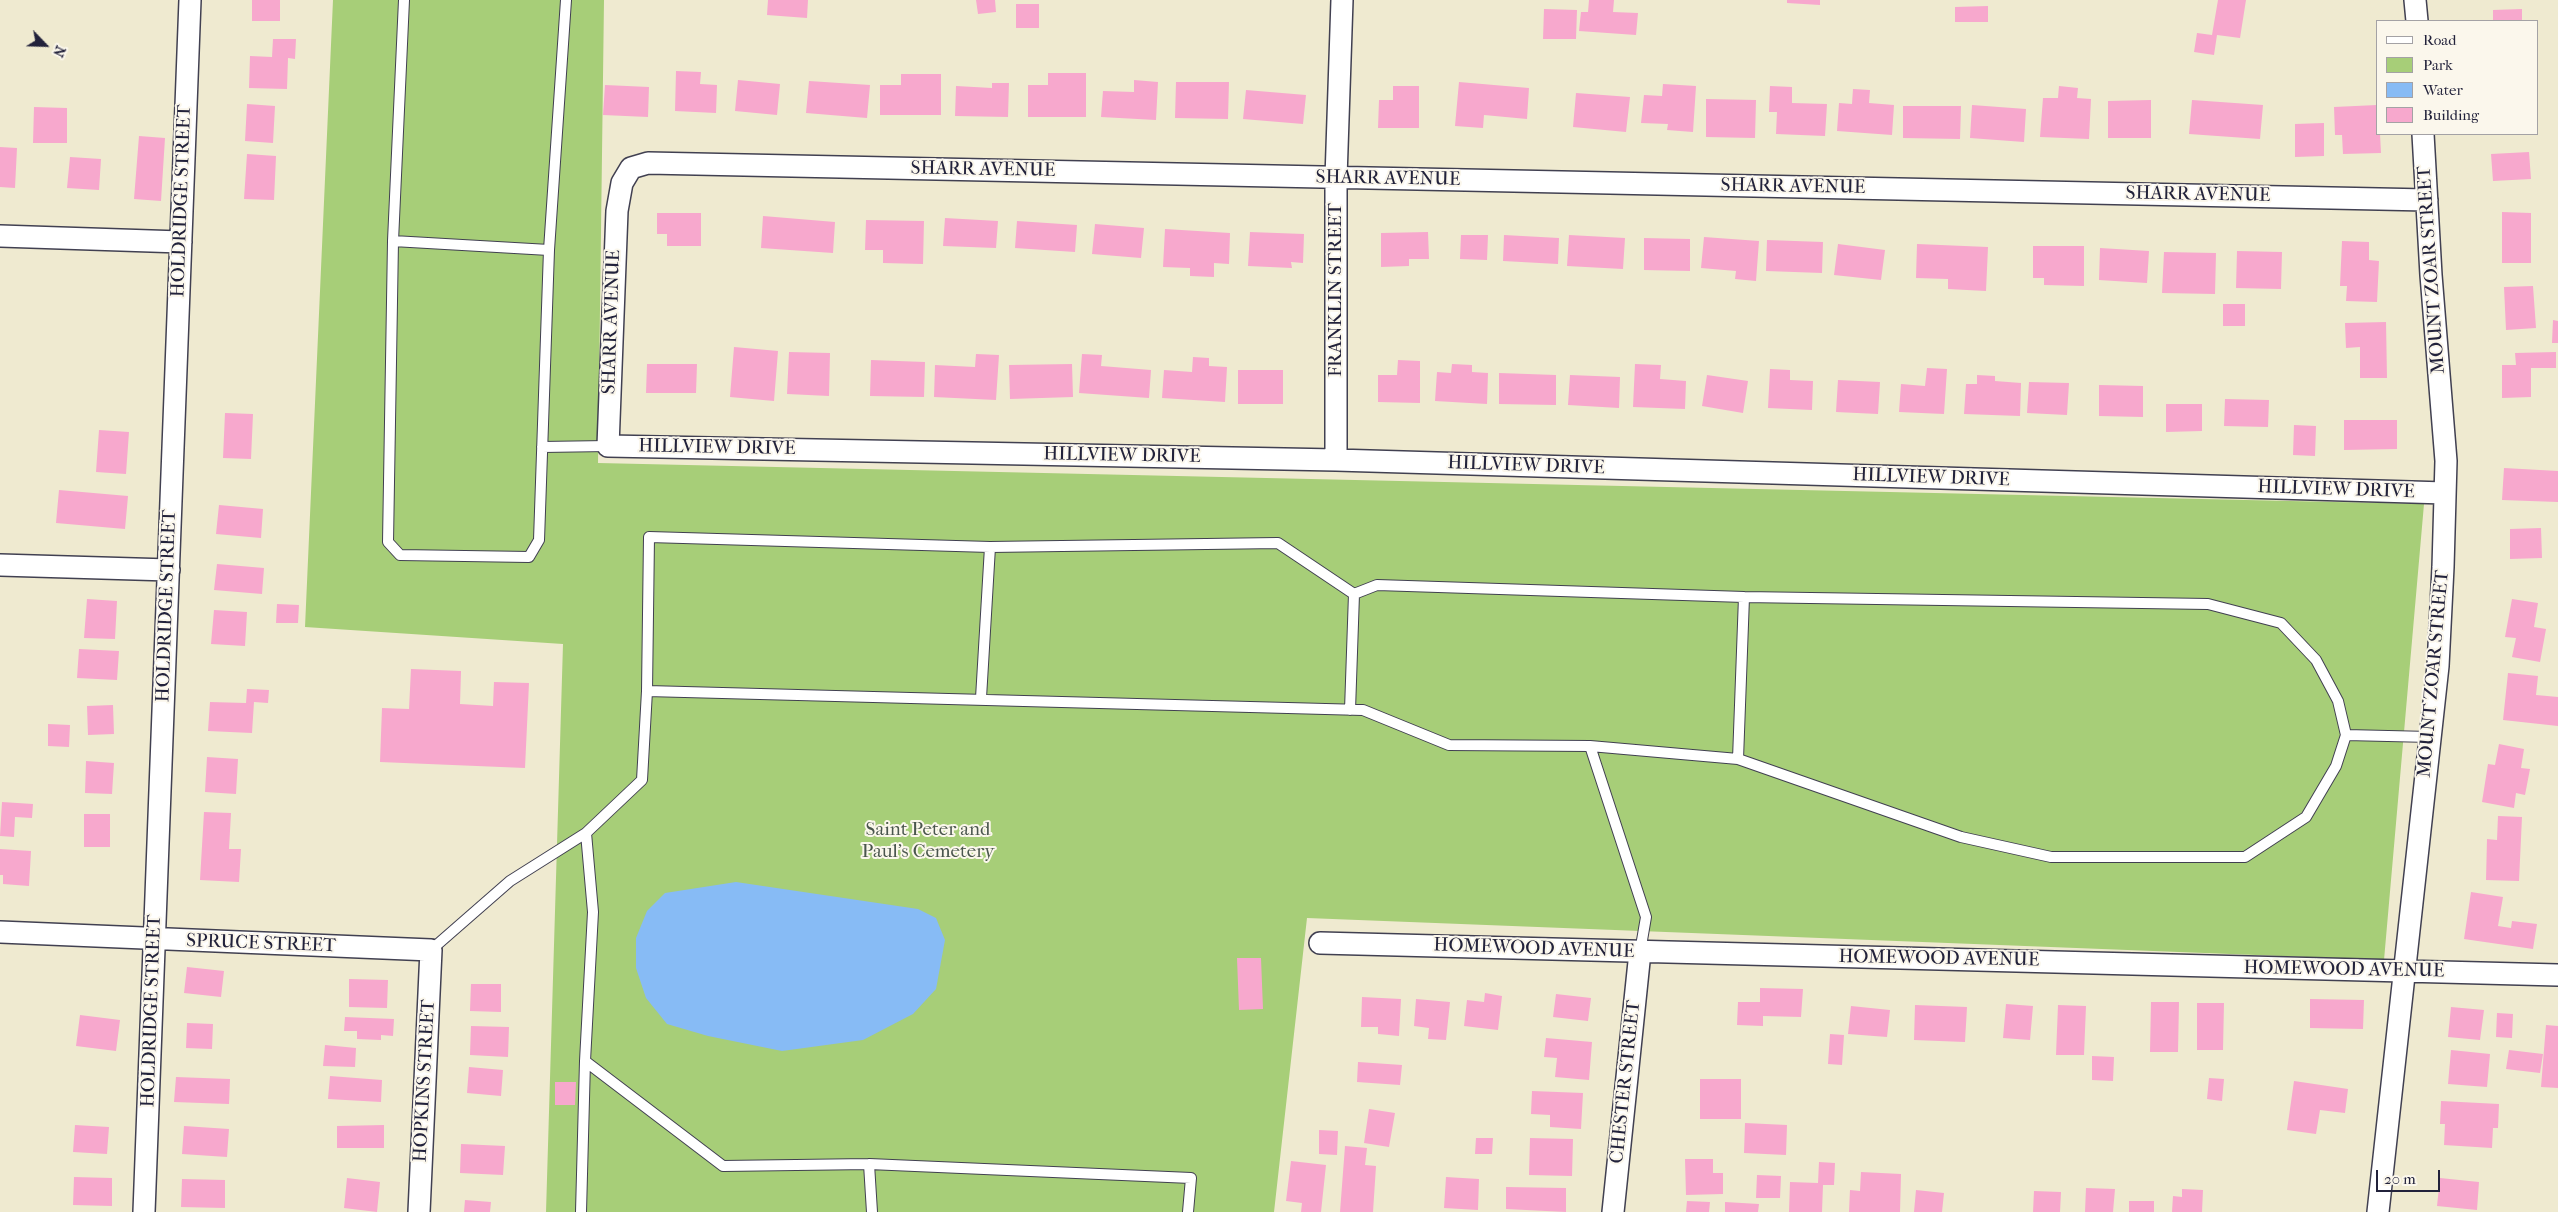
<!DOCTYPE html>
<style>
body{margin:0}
#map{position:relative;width:2558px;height:1212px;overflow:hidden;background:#efead0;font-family:"IM FELL French Canon",serif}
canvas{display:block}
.legend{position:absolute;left:2376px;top:20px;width:162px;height:115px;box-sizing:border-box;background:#fbf7ec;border:1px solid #a4a2a5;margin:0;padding:6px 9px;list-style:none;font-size:15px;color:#22223b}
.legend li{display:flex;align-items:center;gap:10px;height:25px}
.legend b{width:25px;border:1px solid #a4a2a5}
.north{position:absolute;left:20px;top:20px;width:50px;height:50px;-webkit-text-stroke:4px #fbf7ec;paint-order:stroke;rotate:114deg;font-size:14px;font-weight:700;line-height:20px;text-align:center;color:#22223b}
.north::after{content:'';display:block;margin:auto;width:18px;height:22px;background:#22223b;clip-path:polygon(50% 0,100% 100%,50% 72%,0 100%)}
.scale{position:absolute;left:2376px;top:1170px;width:64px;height:22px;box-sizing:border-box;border:2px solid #22223b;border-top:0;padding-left:6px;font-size:15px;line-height:18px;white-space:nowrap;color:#22223b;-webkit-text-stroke:4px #fbf7ec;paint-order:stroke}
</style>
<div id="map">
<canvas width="2558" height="1212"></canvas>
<ul class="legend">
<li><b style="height:6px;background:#fff"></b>Road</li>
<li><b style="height:14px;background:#a7ce78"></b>Park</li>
<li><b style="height:14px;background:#87bbf5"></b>Water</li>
<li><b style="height:14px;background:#f7a8cd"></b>Building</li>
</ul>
<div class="north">N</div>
<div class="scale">20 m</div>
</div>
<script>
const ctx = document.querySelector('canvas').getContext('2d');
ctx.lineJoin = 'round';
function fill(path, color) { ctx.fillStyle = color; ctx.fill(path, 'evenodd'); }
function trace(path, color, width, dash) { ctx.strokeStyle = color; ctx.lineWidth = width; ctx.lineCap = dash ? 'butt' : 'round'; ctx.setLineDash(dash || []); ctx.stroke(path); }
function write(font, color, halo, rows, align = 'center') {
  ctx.font = font + ' "IM FELL French Canon",serif'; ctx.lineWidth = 4; ctx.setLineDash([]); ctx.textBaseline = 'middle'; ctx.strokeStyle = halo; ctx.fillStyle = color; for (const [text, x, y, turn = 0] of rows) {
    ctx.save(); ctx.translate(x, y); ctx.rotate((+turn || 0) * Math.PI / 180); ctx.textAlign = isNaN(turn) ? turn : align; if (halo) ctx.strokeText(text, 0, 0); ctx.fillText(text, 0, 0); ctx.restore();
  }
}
fill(new Path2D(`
 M333 0H604L598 463 2424 504 2384 960 1307 918 1274 1212H546L563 644 305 627Z`), '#a7ce78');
fill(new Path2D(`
 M736 882 918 909 936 918 945 940 936 989 913 1014 863 1040 782 1051 708 1036 667 1024 646 998 636 968V938L647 911 665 893Z`), '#87bbf5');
fill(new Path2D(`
 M252 0H280V21H252Z
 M768 0H808L807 18 767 15Z
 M976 0H995L996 12 978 14Z
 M1589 0H1614L1613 12 1638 13 1636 35 1579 31 1581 12H1588Z
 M1787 0H1820V5L1787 3Z
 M2218 0H2246L2240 38 2217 35 2214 55 2194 52 2197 33 2212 35Z
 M1016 4H1039V28H1016Z
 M1988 6V22H1955V7Z
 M1544 9 1577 10 1576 39H1543Z
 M2522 9V21H2493V10Z
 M273 39H296L295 59 288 58 287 89 249 88 250 56 272 57Z
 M676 71 701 72 700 84 717 85 716 113 675 111Z
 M1048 73H1086V117H1028V85H1048Z
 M901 74H941V115H880V85H901Z
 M738 80 780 84 777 115 735 111Z
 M1134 80 1158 82 1156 120 1101 117 1103 91 1134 92Z
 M809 81 870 85 867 118 806 113Z
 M1176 82H1229L1228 119 1175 118Z
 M1459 82 1529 88 1527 119 1484 115 1483 128 1455 126Z
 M992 83H1009L1008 117 955 116 956 86 992 88Z
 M1663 84 1696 86 1693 132 1667 130 1668 124 1641 123 1644 95 1662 96Z
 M605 85 649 87 648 117 603 115Z
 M1393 86H1419V128H1378L1379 100H1393Z
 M1770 86 1792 87V103L1827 104 1825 136 1776 134 1777 112H1769Z
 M2059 86 2078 88 2077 98 2091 99 2089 139 2040 137 2043 98H2058Z
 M1853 89 1870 90 1869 103 1894 105 1892 135 1837 131 1839 103 1852 104Z
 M1246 90 1306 95 1303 124 1243 119Z
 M1576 93 1630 97 1626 132 1573 127Z
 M1706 99 1756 100 1755 138 1706 137Z
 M2151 100V138H2108V101Z
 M2192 100 2263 105 2260 139 2189 134Z
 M247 104 275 106 273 143 245 141Z
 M1972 105 2026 109 2024 142 1970 138Z
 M2377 105V134H2380L2381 153 2343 154 2342 135H2335L2334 107Z
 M1903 106H1961L1960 139 1903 138Z
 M34 107 67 108V143H33Z
 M2324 123V156L2295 157V124Z
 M139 136 165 138 161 201 134 199Z
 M0 147 17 148 15 188 0 187Z
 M2529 152 2531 179 2493 181 2491 154Z
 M247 154 276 156 274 200 244 199Z
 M70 157 101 159 99 190 67 188Z
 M2502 212 2531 213V263H2502Z
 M657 213H701V246H667V234H657Z
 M763 216 835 222 833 253 761 248Z
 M945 218 998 221 996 248 943 246Z
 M866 220 924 221 923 264 883 263V250H865Z
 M1017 221 1077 225 1075 252 1015 248Z
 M1095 224 1144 228 1141 258 1092 254Z
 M1165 229 1230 233 1229 264 1214 263V277L1190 276V268L1163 267Z
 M1250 232 1304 234 1303 263 1291 262 1292 268 1248 266Z
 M1428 232 1429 259H1409V266L1381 267V233Z
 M1461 235H1488L1487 260 1460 259Z
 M1504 235 1559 238 1558 264 1503 261Z
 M1569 235 1625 238 1623 269 1567 266Z
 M1704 237 1759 241 1756 281 1735 279 1736 271 1701 268Z
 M1644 238 1690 239V271L1644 270Z
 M1767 240 1823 242 1822 273 1766 271Z
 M2342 241 2369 242V260L2379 261 2377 302 2346 301 2347 286H2340Z
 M1838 244 1885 250 1881 280 1834 275Z
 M1917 244 1988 247 1986 291 1948 289V279L1916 278Z
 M2033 246H2084V286L2044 285V278H2033Z
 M2100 248 2149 251 2147 283 2099 280Z
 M2237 251 2282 252 2281 289 2236 288Z
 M2164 252 2216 253 2215 294 2162 293Z
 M2533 286 2536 328 2506 330 2504 287Z
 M2223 304H2245V326H2223Z
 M2553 320 2558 321V343H2552Z
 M2386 322 2387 378H2360V347L2346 348 2345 323Z
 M734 347 778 351 774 401 730 397Z
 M789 352 830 353 829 396 787 394Z
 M2556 352V368H2531V397L2502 398V365H2516L2515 353Z
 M976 354 999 355 996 400 934 397 935 365 975 367Z
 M1082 354 1102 355 1101 366 1151 370 1149 398 1079 393Z
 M1193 357 1209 358V366L1227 367 1225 402 1162 398 1164 370 1192 372Z
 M871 360 925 362 924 397 870 396Z
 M1398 360 1420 361V403L1378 402V375H1397Z
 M647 364H697L696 393H646Z
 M1072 364 1073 397 1010 399 1009 365Z
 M1452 364 1472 365V372L1488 373 1487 404 1435 401 1437 372 1451 373Z
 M1635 364 1661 365 1660 379 1686 381 1685 409 1633 407Z
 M1927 368 1947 369 1944 414 1899 412 1901 384 1925 386Z
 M1770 369 1790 370V380L1813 381 1812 410 1768 408Z
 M1238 370H1283V404H1238Z
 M1499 373 1556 375V405L1499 404Z
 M1570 375 1620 377 1619 408 1568 405Z
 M1707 375 1748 381 1743 413 1702 406Z
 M1977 375 1995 376V381L2021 383 2020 416 1964 414 1966 384H1977Z
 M1838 380 1880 382 1878 414 1836 412Z
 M2029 382 2069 383 2067 415 2027 413Z
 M2099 385 2143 386V417L2099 416Z
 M2225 399 2269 400 2268 427 2224 426Z
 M2166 404H2202V431L2166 432Z
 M225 413 253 414 251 459 223 458Z
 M2344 420H2397V449L2344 450Z
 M2294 425 2316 426 2315 456 2293 455Z
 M99 430 129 432 126 474 96 472Z
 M2504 468 2558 471V502L2502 500Z
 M59 490 128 496 125 529 56 523Z
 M219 505 263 509 261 538 216 534Z
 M2541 528 2542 558 2510 559V529Z
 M217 564 264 568 262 594 214 590Z
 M87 599 117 601 115 639 84 638Z
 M2512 599 2538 603 2534 627 2546 629 2540 662 2512 657 2516 638 2505 637Z
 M277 604 299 605 298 623H276Z
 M214 610 247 612 245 646 211 644Z
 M79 649 119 651 117 680 77 678Z
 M411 669 461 671 460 704 493 706 494 682 529 683 525 768 380 762 382 708 409 709Z
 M2508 673 2538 676 2536 695 2558 697V726L2503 720Z
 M247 689 269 690 268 703 254 702 252 733 208 731 210 702 246 703Z
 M113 705 114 734 88 735 87 706Z
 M48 724 70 725 69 747 48 746Z
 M2499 744 2524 749 2521 768 2530 769 2525 795 2516 793 2514 808 2482 802 2488 764 2495 765Z
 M207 757 238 759 236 794 205 792Z
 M86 761 114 763 112 794 85 793Z
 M2 802 33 804 32 818 15 817 14 837 0 836Z
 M204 812 231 813 229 849H241L239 882 200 880Z
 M84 814H110V847H84Z
 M2498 816 2522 817 2519 881 2486 880 2487 839 2497 840Z
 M0 849 31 851 29 886 3 884V875H0Z
 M2471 892 2503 897 2498 926 2511 928 2512 921 2537 924 2533 949 2464 939Z
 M1237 958H1261L1263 1009 1239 1010Z
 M187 967 224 971 221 997 184 993Z
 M349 979 388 980 387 1008 349 1007Z
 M471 984H501V1012L470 1011Z
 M1760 988 1803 989 1801 1017 1763 1016V1026L1737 1025 1738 1002H1760Z
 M1485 993 1502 996 1498 1030 1464 1026 1467 1000 1484 1002Z
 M1556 994 1591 998 1588 1021 1553 1017Z
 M1362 997 1401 999 1399 1036 1378 1034V1027H1361Z
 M1416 999 1450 1002 1446 1040 1428 1039 1429 1028 1414 1026Z
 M2310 999 2364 1000 2363 1029 2310 1028Z
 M2151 1002H2179L2178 1052H2150Z
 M2197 1003H2224L2223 1050H2197Z
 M2006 1004 2033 1006 2030 1040 2003 1038Z
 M1915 1005 1967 1007 1965 1042 1914 1040Z
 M2058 1005 2086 1006 2084 1055H2056Z
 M1851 1006 1890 1010 1887 1037 1848 1034Z
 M2451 1007 2484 1010 2480 1040 2448 1037Z
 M2497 1013 2513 1014 2512 1038 2496 1037Z
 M80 1015 120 1020 116 1051 76 1046Z
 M345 1017 394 1019 393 1036 381 1035V1040L357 1039V1031H344Z
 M187 1023 213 1024 212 1049 186 1048Z
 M2546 1025 2558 1026V1088L2541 1087Z
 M471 1026 509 1027 508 1057 470 1055Z
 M1830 1034 1844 1035 1842 1065 1828 1064Z
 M1546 1038 1592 1042 1589 1080 1555 1077 1557 1058 1544 1057Z
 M325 1045 356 1048 355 1067 323 1066Z
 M2451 1050 2490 1054 2487 1087 2448 1084Z
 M2509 1050 2543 1054 2540 1073 2506 1069Z
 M2092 1056 2114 1057 2113 1081 2092 1080Z
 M1358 1062 1402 1065 1400 1085 1357 1082Z
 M469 1067 503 1070 501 1096 467 1093Z
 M330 1076 382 1080 381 1102 328 1099Z
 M176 1077 230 1079 229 1104 174 1102Z
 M2209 1078 2224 1079 2222 1101 2207 1099Z
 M1700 1079H1741V1119H1700Z
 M2294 1081 2348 1089 2345 1113 2320 1110 2316 1134 2287 1130Z
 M555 1082H576L575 1105H555Z
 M1532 1091 1583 1093 1581 1129 1550 1127V1115L1531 1114Z
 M2441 1101 2499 1104 2498 1128H2493L2492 1148 2444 1145 2445 1124H2440Z
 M1369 1109 1395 1113 1389 1147 1364 1143Z
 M1745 1123 1787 1125 1786 1155 1744 1153Z
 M75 1125 109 1127 107 1154 73 1152Z
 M384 1125V1148H337V1126Z
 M184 1126 229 1129 227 1157 182 1154Z
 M1319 1130 1338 1131 1337 1155 1319 1154Z
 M1476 1138H1493L1492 1154H1475Z
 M1530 1138 1573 1139 1572 1176 1529 1175Z
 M461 1144 505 1146 503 1175 460 1173Z
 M1345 1146 1367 1148 1365 1165 1376 1166 1373 1212H1340Z
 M1685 1159H1713V1173H1723V1194L1686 1195Z
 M1291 1161 1326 1165 1321 1212H1301L1302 1203 1286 1201Z
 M1819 1162 1835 1163 1834 1185H1823L1822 1212H1789L1790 1182 1818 1183Z
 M1861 1172 1901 1174 1900 1212H1849L1850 1190 1860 1191Z
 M1757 1175 1781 1176 1780 1198H1756Z
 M74 1177 112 1178V1206L73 1205Z
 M1446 1177 1479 1179 1478 1210 1444 1208Z
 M347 1178 380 1182 377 1212 344 1208Z
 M2440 1178 2479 1182 2477 1210 2437 1206Z
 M182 1179 225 1180V1208L181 1207Z
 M1506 1187 1566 1188V1212L1506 1209Z
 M2086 1188 2115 1189 2113 1212H2085Z
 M2182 1189 2203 1190 2202 1212H2172L2173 1196 2182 1197Z
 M1916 1190 1944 1193 1942 1212H1914Z
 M2034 1191 2061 1192 2060 1212H2033Z
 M465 1200 491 1202 490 1212H464Z
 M1687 1201 1710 1202 1709 1212H1686Z
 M2129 1201H2154V1212H2129Z
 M1725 1202 1759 1204 1758 1212H1725Z`), '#f7a8cd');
const lane = new Path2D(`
 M404 0 393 241 388 542 400 555 529 557 539 540 549 250 566 0
 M393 241 549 250
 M542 447 608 446
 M981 698 990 547
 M1350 710 1354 594
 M2346 735 2430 737
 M1590 746 1449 745 1363 710 647 691 649 537 990 547 1278 543 1354 594 1377 585 1744 597 2208 604 2281 623 2316 660 2338 701 2346 735 2336 766 2306 817 2245 857H2051L1961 837 1738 759 1590 746 1646 917 1640 952
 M1738 759 1744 597
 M431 950 510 881 586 833 642 780 647 691
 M585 1061 593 912 586 833
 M869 1164 872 1212
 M581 1212 585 1061 723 1166 869 1164 1191 1178 1188 1212`);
const street = new Path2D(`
 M2415 0 2417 21
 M2427 200 648 163 631 168 622 183 617 211 608 446 1336 460 2445 493
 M0 236 181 242
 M1336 460V178L1342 0
 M0 565 169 570
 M0 932 431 950 419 1212
 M1320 943 2558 975
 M144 1212 190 0
 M1613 1212 1640 952
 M2378 1212 2438 666 2443 567 2446 461 2431 275 2423 134`);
trace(lane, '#414051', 12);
trace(street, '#414051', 24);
trace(lane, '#fff', 10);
trace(street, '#fff', 21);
write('19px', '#22223b', '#fbf7ec', [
 ["SHARR AVENUE",983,170,1],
 ["SHARR AVENUE",1388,179,1],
 ["SHARR AVENUE",1793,187,1],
 ["SHARR AVENUE",2198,195,1],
 ["HOLDRIDGE STREET",182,201,-88],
 ["MOUNT ZOAR STREET",2432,270,-94],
 ["FRANKLIN STREET",1336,290,-90],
 ["SHARR AVENUE",612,322,-88],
 ["HILLVIEW DRIVE",717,448,1],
 ["HILLVIEW DRIVE",1122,456,1],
 ["HILLVIEW DRIVE",1526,466,2],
 ["HILLVIEW DRIVE",1931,478,2],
 ["HILLVIEW DRIVE",2336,490,2],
 ["HOLDRIDGE STREET",167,606,-88],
 ["MOUNT ZOAR STREET",2434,674,-85],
 ["SPRUCE STREET",261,944,2],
 ["HOMEWOOD AVENUE",1534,949,2],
 ["HOMEWOOD AVENUE",1939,959,1],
 ["HOMEWOOD AVENUE",2344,970,1],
 ["HOLDRIDGE STREET",152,1011,-88],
 ["HOPKINS STREET",425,1081,-87],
 ["CHESTER STREET",1626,1082,-84]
]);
write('19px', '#4a564d', '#fbf7ec', [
 ["Saint Peter and",928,830],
 ["Paul's Cemetery",928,852]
]);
</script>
